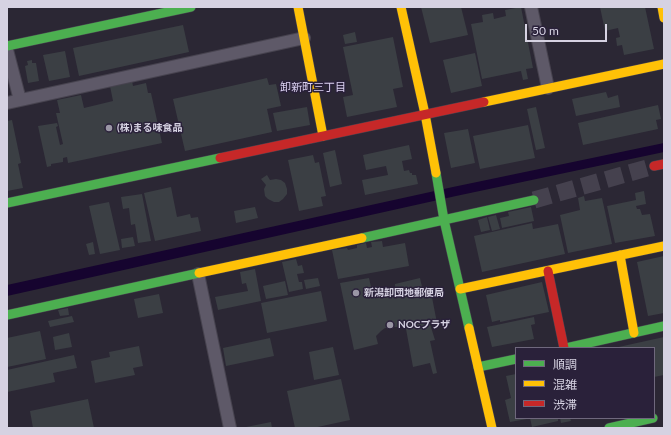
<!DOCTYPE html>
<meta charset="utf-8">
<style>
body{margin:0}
#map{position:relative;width:671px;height:435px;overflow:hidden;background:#2b2734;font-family:Lato,"Noto Sans JP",sans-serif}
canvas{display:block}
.frame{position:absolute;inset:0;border:8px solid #d6d2e2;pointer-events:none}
.legend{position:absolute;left:515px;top:347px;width:140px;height:72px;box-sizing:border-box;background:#2a213a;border:1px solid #6f687d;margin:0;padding:5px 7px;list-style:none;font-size:12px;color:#d6d2e2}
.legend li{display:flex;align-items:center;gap:8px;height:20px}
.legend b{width:20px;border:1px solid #6f687d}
.scale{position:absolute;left:525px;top:24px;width:82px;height:18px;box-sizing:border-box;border:2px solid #d6d2e2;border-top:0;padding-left:5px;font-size:12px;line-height:14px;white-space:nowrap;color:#d6d2e2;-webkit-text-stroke:3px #2a213a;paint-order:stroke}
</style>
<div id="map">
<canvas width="671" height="435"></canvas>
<div class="frame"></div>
<ul class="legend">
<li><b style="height:5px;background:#4caf50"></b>順調</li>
<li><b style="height:5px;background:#ffc107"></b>混雑</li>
<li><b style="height:5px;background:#c62828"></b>渋滞</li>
</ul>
<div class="scale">50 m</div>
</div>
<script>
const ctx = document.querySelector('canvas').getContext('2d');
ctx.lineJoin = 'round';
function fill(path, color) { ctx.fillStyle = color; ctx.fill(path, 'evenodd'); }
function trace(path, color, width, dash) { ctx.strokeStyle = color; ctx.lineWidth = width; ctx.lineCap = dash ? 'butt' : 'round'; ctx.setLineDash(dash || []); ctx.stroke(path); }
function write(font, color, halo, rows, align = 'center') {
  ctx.font = font + ' Lato,"Noto Sans JP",sans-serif'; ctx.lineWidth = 3; ctx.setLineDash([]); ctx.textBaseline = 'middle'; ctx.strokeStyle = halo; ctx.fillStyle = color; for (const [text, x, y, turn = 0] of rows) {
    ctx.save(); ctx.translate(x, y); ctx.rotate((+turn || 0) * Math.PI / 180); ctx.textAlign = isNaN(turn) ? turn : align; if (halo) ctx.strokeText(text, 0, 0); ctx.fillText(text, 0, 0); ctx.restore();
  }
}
fill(new Path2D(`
 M664 143V152L456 196 7 296V285L453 187Z`), '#16042f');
fill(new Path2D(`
 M421 7H461L468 35 430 43Z
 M521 7 533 68 526 69 528 79 523 80 521 71 482 79 471 24 483 22 482 15 493 13 494 19 506 16 505 10Z
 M600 7H645L654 49 624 55 622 45 617 46 616 38 620 37 618 28 605 31Z
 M183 25 189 52 79 76 73 48Z
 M355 32 357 42 345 44 343 35Z
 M393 37 403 87 393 89 397 107 347 117 343 97 353 95 343 47Z
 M65 51 70 77 49 81 43 55Z
 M475 53 482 86 451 93 443 60Z
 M32 60V63H36L39 81 28 83 25 66 28 65 27 61Z
 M267 78 269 85 276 84 281 106 267 109 272 132 185 151 173 99Z
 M132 81 133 86 146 83 148 93H151L162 143 68 163 67 157 63 158V162L51 164V166L47 167 38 126 57 123 58 126 56 127 60 145 63 144 56 113H60L57 100 81 95 84 108 113 101 110 86Z
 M606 92 608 98 618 95 620 107 576 116 572 99Z
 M658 105 661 119 656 120 658 129 583 145 578 123Z
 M307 107 310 125 277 131 273 113Z
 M536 107 545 148 536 150 527 109Z
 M12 120 21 163 18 164 23 188 7 191V121Z
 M528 125 535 158 480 169 473 136Z
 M468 129 475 163 451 168 444 133Z
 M409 145 412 159 402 161 404 171 409 170 410 173H412V175H416L418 184 365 195 362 180 388 175 386 166 366 170 363 155Z
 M335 150 342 184 330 187 323 153Z
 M313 155 315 163 319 162 326 196 321 197 323 206 299 211 288 160Z
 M267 175 270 180 276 179 281 180 285 183 287 189V194L283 199 279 202H274L268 199 265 196 264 189 266 185 261 179Z
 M171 187 177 217 190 214 191 218 198 217 201 231 155 241 144 193Z
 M644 191 646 204 636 206 637 209H640L642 215 650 214 655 236 615 243 607 206 636 200 635 193Z
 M142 194 151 241 138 243 135 224 131 225 129 208 123 209 121 197Z
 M584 196 585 201 602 198 612 244 568 253 560 215 580 210 578 198Z
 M109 202 120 250 100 254 89 206Z
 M255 207 258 218 236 223 234 211Z
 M531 207 534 221 502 228 500 218 509 216 508 212Z
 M496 215 500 229 492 231 488 217Z
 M487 217 490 230 481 232 478 220Z
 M532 223 533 229 558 224 565 254 482 272 474 236Z
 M133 237 135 246 122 248 121 239Z
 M382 241 383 247 405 243 409 266 338 279 332 250 347 248 348 250 357 248V245L366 243 367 248 372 247 371 242Z
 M93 242 95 254 89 255 86 244Z
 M664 256V313L648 316 637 262Z
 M296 259 298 266 302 265 304 273 297 274 299 282H302L303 289 289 292 282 262Z
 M255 269 261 301 218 310 215 297 248 291 246 283 242 284 240 272Z
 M318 278 320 286 306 289 304 280Z
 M369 278 372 291 395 288V284L420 278 422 287H430L437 323 430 324 435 340 430 341 437 373 433 374 430 363 413 367 406 329 401 327H392L385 328 381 331 376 336 378 344 354 350 340 283Z
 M285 281 288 295 266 299 263 286Z
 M542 282 549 312 500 322V320L492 322 486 295Z
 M321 291 327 321 267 333 261 303Z
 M159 294 163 313 138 318 134 299Z
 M68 308 69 315 60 316 58 310Z
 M72 316 74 322 50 327 48 321Z
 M534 317 535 324 531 325 534 339 492 347 487 327Z
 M40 331 46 359 7 367V338Z
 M69 333 72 347 55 350 53 337Z
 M664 337V375L654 377V348H614Z
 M270 338 274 356 226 366 223 348Z
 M139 346 143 366 133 368 135 375 95 383 91 361 110 357 109 352Z
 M333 347 339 375 314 380 309 352Z
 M74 355 77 368 53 373 55 382 7 392V370Z
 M516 374V418L527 419 510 422 505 400 511 398 506 376Z
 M341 379 350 420 313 428H295L287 391Z
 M88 399 94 428H33L30 411Z
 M530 418H558V421L532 427Z
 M560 418H570L571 421 561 423Z
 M271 422 272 428H247L246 427Z`), '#3b3f44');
trace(new Path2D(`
 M534 200 654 166`), '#45414e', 17, [17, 8]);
const street = new Path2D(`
 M531 7 548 88
 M7 50 20 100
 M7 103 304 38
 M198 274 230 428`);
const fast = new Path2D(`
 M7 46 191 7
 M436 173 444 220 469 328
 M7 203 220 158
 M362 238 534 200
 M7 315 199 273
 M566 348 664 326
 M478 367 516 359
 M609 428 653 418`);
const slow = new Path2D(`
 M298 7 323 136
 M401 7 425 114 436 173
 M662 7 664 18
 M484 102 664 64
 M620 255 634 333
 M199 273 362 238
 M460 289 664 246
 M469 328 492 428`);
const jam = new Path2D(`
 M220 158 484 102
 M654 166 664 164
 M548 271 564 348`);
trace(street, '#47434f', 14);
trace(fast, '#47434f', 10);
trace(slow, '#47434f', 10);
trace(jam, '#47434f', 10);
trace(street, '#5e5968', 12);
trace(fast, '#4caf50', 9);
trace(slow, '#ffc107', 9);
trace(jam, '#c62828', 9);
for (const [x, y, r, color] of [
 [109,128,4,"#9a96a5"],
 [356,293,4,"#9a96a5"],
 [390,325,4,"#9a96a5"]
]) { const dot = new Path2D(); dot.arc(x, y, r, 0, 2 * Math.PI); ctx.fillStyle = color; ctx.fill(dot); trace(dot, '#2a213a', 1.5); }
write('bold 10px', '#d6d2e2', '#2a213a', [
 ["(株)まる味食品",117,128],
 ["新潟卸団地郵便局",364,293],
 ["NOCプラザ",398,325]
], 'left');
write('11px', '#dbd1f2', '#2a213a', [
 ["卸新町三丁目",313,87]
]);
</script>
